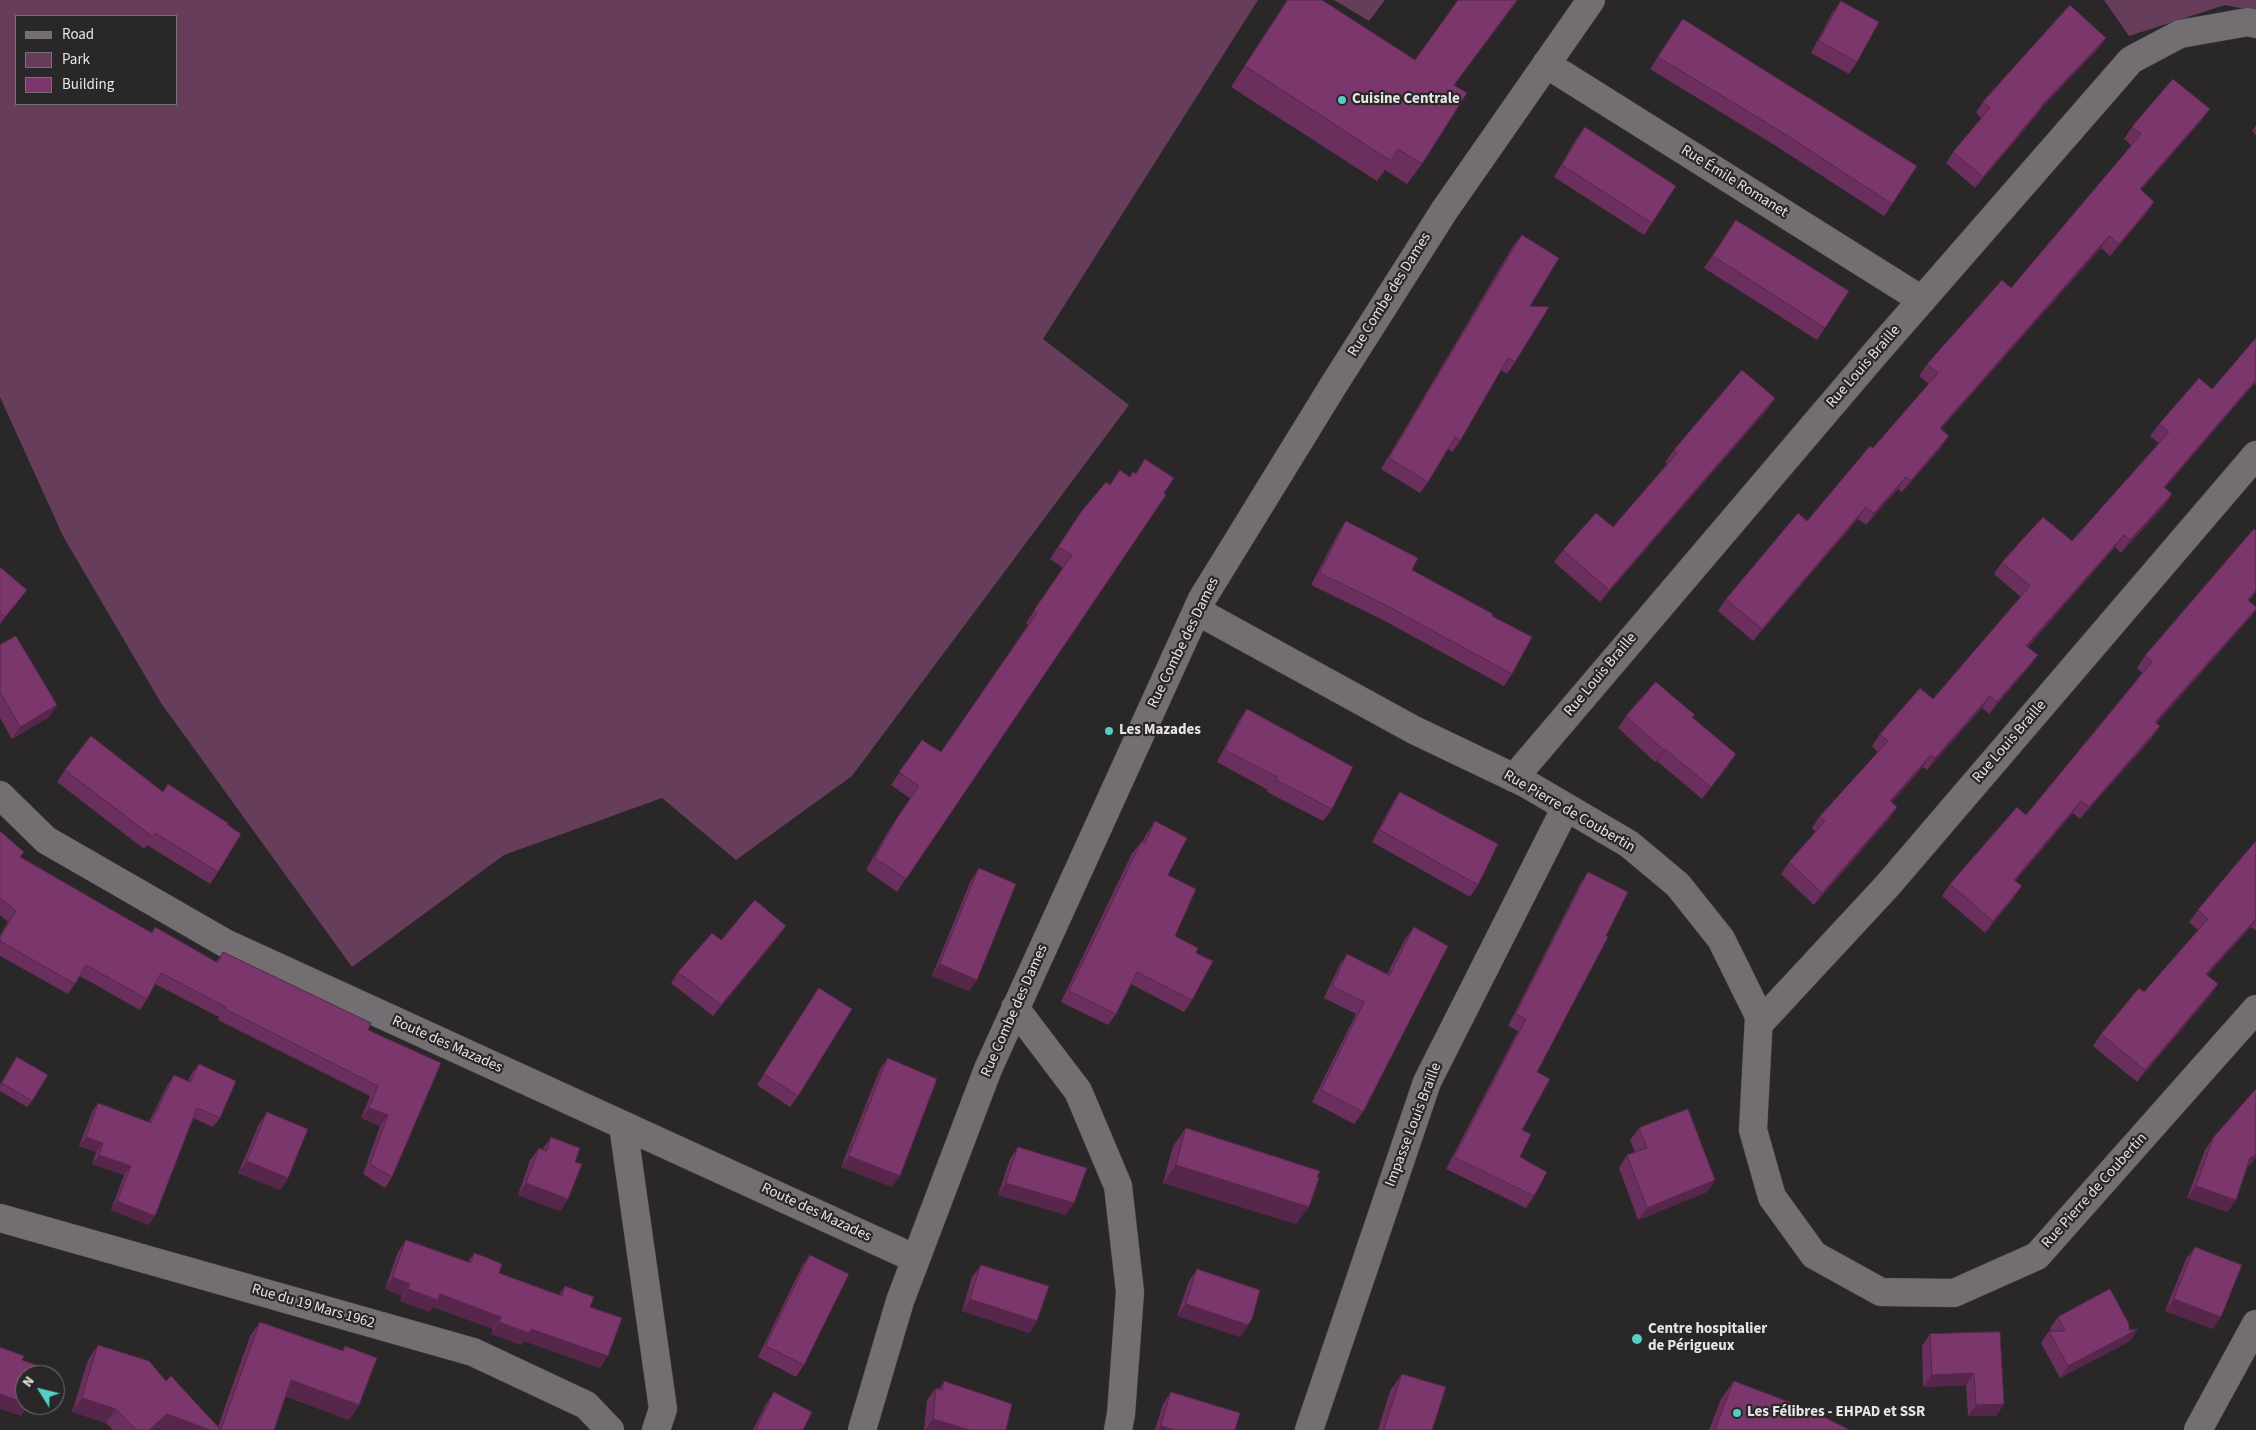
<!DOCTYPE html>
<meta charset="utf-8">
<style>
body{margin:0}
#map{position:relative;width:2256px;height:1430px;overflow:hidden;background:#2a2729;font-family:"Source Sans 3",sans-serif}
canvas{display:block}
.legend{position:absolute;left:15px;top:15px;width:162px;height:90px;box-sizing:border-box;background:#2a2729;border:1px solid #767375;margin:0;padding:6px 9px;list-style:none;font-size:15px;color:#e7e4e6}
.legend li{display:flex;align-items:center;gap:10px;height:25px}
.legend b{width:25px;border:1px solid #767375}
.north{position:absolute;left:15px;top:1365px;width:50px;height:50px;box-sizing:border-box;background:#2a2729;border:1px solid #767375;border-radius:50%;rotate:306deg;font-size:14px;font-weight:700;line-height:20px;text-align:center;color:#e7e4e6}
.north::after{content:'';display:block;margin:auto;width:18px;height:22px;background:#56cec3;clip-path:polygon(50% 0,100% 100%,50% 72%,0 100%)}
</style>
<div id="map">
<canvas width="2256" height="1430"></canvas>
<ul class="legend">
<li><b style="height:6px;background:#736e71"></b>Road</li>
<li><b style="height:14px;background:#663d5b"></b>Park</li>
<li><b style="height:14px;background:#7b376b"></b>Building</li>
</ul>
<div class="north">N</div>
</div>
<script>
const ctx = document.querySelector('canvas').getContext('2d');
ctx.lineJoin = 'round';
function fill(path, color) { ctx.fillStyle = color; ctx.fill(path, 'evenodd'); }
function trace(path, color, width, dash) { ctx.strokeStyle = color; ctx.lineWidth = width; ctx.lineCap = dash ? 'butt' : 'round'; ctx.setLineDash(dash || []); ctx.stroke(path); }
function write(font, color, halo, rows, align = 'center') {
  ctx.font = font + ' "Source Sans 3",sans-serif'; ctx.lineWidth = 4.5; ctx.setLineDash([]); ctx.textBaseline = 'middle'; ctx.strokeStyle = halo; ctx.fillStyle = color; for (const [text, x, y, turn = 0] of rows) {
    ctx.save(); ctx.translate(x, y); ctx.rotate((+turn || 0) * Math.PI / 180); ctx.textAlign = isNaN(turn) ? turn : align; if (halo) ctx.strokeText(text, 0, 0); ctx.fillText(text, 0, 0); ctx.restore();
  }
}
fill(new Path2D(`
 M0 0H1258L1043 339 1129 405 852 776 736 860 662 798 504 855 352 967 161 703 63 536 0 397ZM176 16V104H16V16Z
 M1334 0H1385L1369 21Z
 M2104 0H2256V11L2225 5 2129 36Z`), '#663d5b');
const minor = new Path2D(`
 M1546 64 1922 300
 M1197 611 1414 730 1525 783 1629 844 1678 885 1721 939 1759 1016 1753 1130 1772 1197 1814 1255 1881 1292 1954 1293 2037 1256 2256 1009
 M1514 778 1873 356 2131 60 2180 34 2248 22 2256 24
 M0 795 46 840 225 943 916 1259
 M1015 1008 1078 1091 1118 1186 1130 1292 1121 1414 1118 1430
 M1759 1024 1888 885 2256 455
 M623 1125 663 1409 656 1430
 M0 1218 473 1352 586 1405 610 1430
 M862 1430 900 1301 988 1069 1202 599 1333 386 1444 211 1591 0
 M1309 1430 1427 1082 1566 807
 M2198 1430 2256 1324`);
trace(minor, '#464345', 29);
trace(minor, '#736e71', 28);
fill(new Path2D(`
 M1287 0H1322L1415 60 1458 0H1518L1454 85 1422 164 1407 184 1385 170 1377 181 1231 87Z
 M1841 1 1857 62 1849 74 1811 53 1832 13Z
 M1683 19 1892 204 1884 216 1776 146 1650 69Z
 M2106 38 2098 49 2042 107 2036 116 1975 188 1946 163 1953 152 1981 118 1976 112 1983 102Z
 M2210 109 2201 121 2141 190 2154 202 2146 214 2110 256 2101 248 1941 429V448L1902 492 1898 489 1866 525 1858 519 1753 641 1718 611 1726 599 1807 521 1873 448 1929 384 1919 376 1927 364 2011 288 2132 146 2124 139 2132 127Z
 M2256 125V135L2252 131Z
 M1585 127 1652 223 1644 235 1554 177 1576 139Z
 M1736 220 1825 328 1817 340 1704 268Z
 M1522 235 1530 306 1515 362 1507 374 1501 370 1460 441 1452 452 1448 449 1428 482 1420 493 1381 469 1513 246Z
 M2256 338V385L2254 384 2165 488 2172 494 2164 506 2121 553 2115 547 2028 647 2038 655 2029 667 1989 714 1982 708 1927 770 1923 767 1892 802 1897 807 1889 819 1814 905 1781 874 1789 862 1816 832 1812 828 1820 816 1878 752 1872 746 1880 734 1933 699 2021 597 1994 574 2002 562 2072 541 2159 443 2150 436 2159 424 2212 389Z
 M1775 398 1767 410 1600 602 1554 562 1563 550 1613 527 1667 464 1665 462 1674 450Z
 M1145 459 1164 493 1166 495 897 892 866 870 887 833 911 799 891 785 922 740 941 752 1028 625 1026 623 1063 568 1050 559 1072 525 1081 512 1109 485 1130 477 1133 472 1135 474Z
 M1346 521 1412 570 1492 616 1512 674 1504 686 1383 620 1311 585 1338 533Z
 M2256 531V592L2249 601 2256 610 2248 620 2157 723 2152 738 2080 819 2073 813 2015 881 2013 899 1985 933 1942 896 1950 884 2026 815 2142 673 2137 668 2145 656Z
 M0 567 27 590 0 624Z
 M0 645 49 717 12 739 0 718Z
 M1247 709 1332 809 1323 821 1267 792 1268 790 1217 762 1238 722Z
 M1626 716 1693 718 1728 766 1702 799 1657 761 1655 762 1618 728Z
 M65 770 163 792 168 784 218 872 210 884 147 845 144 849 57 782Z
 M1400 792 1478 885 1470 897 1372 842 1392 804Z
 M1155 821 1168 875 1175 936 1196 953 1192 1000 1184 1012 1131 984 1116 1014 1108 1025 1061 1002 1132 853 1141 842H1142L1147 833Z
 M0 831 21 857 151 933 155 927 216 962 223 952 368 1030 441 1063 392 1177 385 1188 363 1174 380 1126 361 1118 370 1096 218 1020 219 1017 155 984 147 999 140 1010 80 976 68 994 0 956V935L8 922 0 915Z
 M2256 841V930L2251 927 2207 975 2218 984 2210 996 2137 1082 2093 1046 2101 1034 2144 992 2198 930 2189 922 2198 910Z
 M979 868 969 991 932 976 971 880Z
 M1588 872 1522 1130 1520 1157 1534 1196 1526 1208 1446 1169 1518 1031 1508 1026 1580 884Z
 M1414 927 1363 1112 1354 1124 1312 1102 1356 1014 1324 998 1339 966 1347 954 1387 974 1405 939Z
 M778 937 713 1016 671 983 678 972 721 940Z
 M819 988 798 1096 790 1107 757 1085Z
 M17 1057 32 1101 27 1107 0 1091V1085Z
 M888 1058 892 1187 841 1167 880 1069Z
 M199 1064 220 1118 213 1127 193 1118 155 1216 148 1225 111 1210 124 1175 92 1164 96 1152 79 1146 92 1112 98 1103 149 1122 168 1084 174 1075 188 1081 192 1073Z
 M2256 1089V1158L2249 1166 2247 1167 2236 1200 2227 1212 2187 1198 2205 1150 2213 1138Z
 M267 1112 288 1178 280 1190 238 1173 259 1124Z
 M1186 1128 1296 1224 1163 1183 1173 1146Z
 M1639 1128 1715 1180 1707 1192 1638 1220 1619 1168 1627 1155 1635 1152 1630 1140Z
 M551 1137 575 1162 568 1199 560 1211 518 1195 530 1160 539 1148 542 1150Z
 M1018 1147 1066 1215 998 1195 1010 1159Z
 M406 1240 468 1262 474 1253 499 1273 559 1295 565 1286 590 1307 600 1368 524 1341 521 1345 491 1334 493 1329 433 1307 430 1312 400 1301 402 1296 385 1289 398 1252Z
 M2195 1247 2213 1329 2165 1311 2186 1259Z
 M810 1255 804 1365 796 1377 758 1357 802 1266Z
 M981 1265 1037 1321 1029 1333 962 1311 972 1277Z
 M1197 1269 1252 1319 1240 1337 1177 1316 1189 1281Z
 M2058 1317 2129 1330 2138 1329 2130 1341 2060 1378 2041 1343 2049 1331H2051L2050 1328Z
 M260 1322 342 1351 345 1346 359 1405 349 1420 285 1396 274 1430H162L157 1428 155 1430H113L106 1423 72 1412 88 1360 98 1345 166 1381 218 1427 250 1336Z
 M2000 1332 2004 1404 1996 1416H1968L1966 1385 1923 1387 1922 1346 1930 1334Z
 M1402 1374 1432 1430H1378L1390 1391Z
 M944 1381 1006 1430H924L927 1400 936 1388 939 1389Z
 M1734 1381 1850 1430H1709L1721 1399Z
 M774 1392 803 1430H753L766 1404Z
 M1171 1392 1235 1430H1155L1163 1404Z`), '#6a2f5c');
fill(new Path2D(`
 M1517 0H1518L1439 105 1454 85Z
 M2106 38 2098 49 2042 108 2036 116 1975 188 1983 177 2041 106Z
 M2210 109 2201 121 2131 201 2140 189Z
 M2154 202 2146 214 2110 256 2119 244Z
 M2109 236 2101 248 1931 440 1940 428Z
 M2256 380V382L2254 384 2155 499 2164 487Z
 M1775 398 1767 410 1600 602 1609 590Z
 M1949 436 1941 448 1902 492 1911 480Z
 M1906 477 1898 489 1866 525 1874 513Z
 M2172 494 2164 506 2121 553 2130 540Z
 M1866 507 1858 519 1753 641 1762 629Z
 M2124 535 2115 547 2018 658 2026 646Z
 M2256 590V592L2239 612 2248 600Z
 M2256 609 2248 620 2147 734 2155 722Z
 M2038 655 2029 667 1989 714 1997 702Z
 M1990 696 1982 708 1927 770 1935 758Z
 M57 705 49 717 12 739 20 727Z
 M2160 726 2152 738 2080 819 2089 807Z
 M1665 749 1657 761 1655 762 1664 750Z
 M1736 754 1728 766 1702 799 1711 787Z
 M1931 755 1923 767 1882 813 1890 801Z
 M2081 801 2073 813 2006 892 2014 880Z
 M1897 807 1889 819 1814 905 1822 893Z
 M2022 886 2013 899 1985 933 1993 921Z
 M2256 919V920L2251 927 2198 986 2206 974Z
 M786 926 778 937 713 1016 721 1005Z
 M940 964 977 980 969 991 932 976Z
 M2218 984 2210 996 2137 1082 2145 1070Z
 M369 1108 388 1115 380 1126 361 1118Z
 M86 1137 103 1143 96 1152 79 1146Z
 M99 1155 131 1166 124 1175 92 1164Z
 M2256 1155V1158L2249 1166 2242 1170 2250 1158Z
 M849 1156 900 1176 892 1187 841 1167Z
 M247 1161 288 1178 280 1190 238 1173Z
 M1176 1165 1309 1207 1296 1224 1163 1183Z
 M1715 1180 1707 1192 1638 1220 1647 1208Z
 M526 1183 568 1199 560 1211 518 1195Z
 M1006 1183 1074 1203 1066 1215 998 1195Z
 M2196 1186 2236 1200 2227 1212 2187 1198Z
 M117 1201 155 1216 148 1225 111 1210Z
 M393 1277 410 1284 402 1296 385 1289Z
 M408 1289 440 1294 501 1317 493 1329 433 1307 430 1312 400 1301Z
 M970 1299 1037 1321 1029 1333 962 1311Z
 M2174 1299 2221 1317 2213 1329 2165 1311Z
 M1186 1304 1248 1325 1240 1337 1177 1316Z
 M499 1322 531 1329 608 1356 600 1368 524 1341 521 1345 491 1334Z
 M2138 1329 2130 1341 2060 1378 2068 1366Z
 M1974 1373 1966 1385 1923 1387 1932 1375Z
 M291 1380 359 1405 349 1420 281 1394Z
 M0 1394 25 1403V1405H28L21 1416 0 1409Z
 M82 1398 116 1409 106 1423 72 1412Z
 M2004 1404 1996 1416H1968L1976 1405Z
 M167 1414 210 1430H162L157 1428 155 1430H149Z
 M933 1419 970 1430H925Z
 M1161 1426 1175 1430H1158Z`), '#56264b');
const building = new Path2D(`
 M1288 0H1322L1415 60 1458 0H1517L1454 85 1467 93 1422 164 1398 149 1391 161 1245 66Z
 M1841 1 1879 22 1857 62 1819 41Z
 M2070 5 2106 38 2041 106 2043 105 1983 177 1953 152 1990 108 1983 102Z
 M1683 19 1917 166 1892 204 1785 134 1658 57Z
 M2173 79 2210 109 2140 189 2154 202 2119 244 2109 236 1940 428 1949 436 1911 480 1906 477 1874 513 1866 507 1762 629 1726 599 1798 513 1807 521 1870 446 1873 448 1938 373 1927 364 2002 280 2011 288 2141 134 2132 127Z
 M1585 127 1676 186 1652 223 1562 165Z
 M1736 220 1849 291 1825 328 1713 256Z
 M1522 235 1559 258 1530 306 1549 307 1515 362 1508 358 1460 441 1455 437 1428 482 1389 458Z
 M2256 338V380L2164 487 2172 494 2130 540 2124 535 2026 646 2038 655 1997 702 1990 696 1935 758 1931 755 1890 801 1897 807 1822 893 1789 862 1825 821 1820 816 1888 741 1880 734 1920 688 1933 699 2030 586 2002 562 2043 517 2072 541 2169 432 2159 424 2199 378 2212 389Z
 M1742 370 1775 398 1609 590 1563 550 1596 513 1613 527 1677 453 1674 450Z
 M1145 459 1174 478 1164 493 1166 495 906 879 875 858 895 821 919 786 899 772 922 740 941 752 1037 613 1034 610 1072 555 1058 547 1081 512 1106 482 1110 485 1120 470 1130 477 1133 472 1136 474Z
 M1346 521 1418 558 1412 570 1493 614 1492 616 1532 637 1512 674 1391 608 1320 573Z
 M2254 529 2256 531V590L2248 600 2256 607V609L2155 722 2160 726 2089 807 2081 801 2014 880 2022 886 1993 921 1950 884 2017 807 2026 815 2152 662 2145 656Z
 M0 567 27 590 5 617 0 613Z
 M16 636 57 705 20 727 0 692V645Z
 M1656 682 1695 715 1692 717 1736 754 1711 787 1665 749 1664 750 1626 716Z
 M1247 709 1353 767 1332 809 1276 780 1277 777 1225 750Z
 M91 736 163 792 168 784 228 823V825L241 834 218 872 155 833 153 837 65 770Z
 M1400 792 1498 844 1478 885 1380 830Z
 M1155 821 1187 838 1168 875 1196 889 1175 936 1198 948 1196 953 1213 961 1192 1000 1137 972 1116 1014 1069 991 1141 842 1145 843Z
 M0 831 24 852 20 857 152 933 155 927 218 963 223 952 371 1023 368 1030 441 1063 392 1177 370 1164 388 1115 369 1108 378 1086 225 1009 226 1007 161 973 147 999 86 965 75 984 0 941V937L16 911 0 898Z
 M2256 841V919L2206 974 2218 984 2145 1070 2101 1034 2139 988 2144 992 2208 919 2198 910Z
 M979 868 1016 884 977 980 940 964Z
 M1588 872 1628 892 1606 936 1608 937 1537 1072 1550 1079 1522 1130 1531 1134 1520 1157 1547 1172 1534 1196 1454 1157 1526 1019 1516 1014Z
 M755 900 786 926 721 1005 678 972 712 933 721 940Z
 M1414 927 1448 946 1363 1112 1321 1090 1364 1002 1332 986 1347 954 1389 975Z
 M819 988 852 1009 798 1096 764 1074Z
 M17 1057 48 1075 32 1101 2 1083Z
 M888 1058 937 1079 900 1176 849 1156Z
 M199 1064 236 1081 220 1118 197 1108 155 1216 117 1201 131 1166 99 1155 103 1143 86 1137 98 1103 151 1123 174 1075 190 1082Z
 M2256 1089V1155L2250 1158 2236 1200 2196 1186 2213 1138Z
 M1688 1109 1715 1180 1647 1208 1627 1155 1647 1148 1639 1128Z
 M267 1112 308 1129 288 1178 247 1161Z
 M1186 1128 1320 1171 1317 1177 1319 1178 1309 1207 1176 1165Z
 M551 1137 580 1148 575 1162 582 1164 568 1199 526 1183 539 1148 546 1151Z
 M1018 1147 1087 1168 1074 1203 1006 1183Z
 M406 1240 471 1263 474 1253 488 1258 502 1264 499 1273 562 1296 565 1286 594 1297 590 1307 622 1318 608 1356 531 1329 529 1333 499 1322 501 1317 440 1294 438 1300 408 1289 410 1284 393 1277Z
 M2195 1247 2242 1265 2221 1317 2174 1299Z
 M810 1255 849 1274 804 1365 766 1346Z
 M981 1265 1049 1286 1037 1321 970 1299Z
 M1197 1269 1260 1290 1252 1319 1248 1325 1186 1304Z
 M2110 1289 2129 1324V1330L2138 1329 2068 1366 2049 1331H2065L2058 1317Z
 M260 1322 343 1351 345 1346 377 1358 359 1405 291 1380 274 1430H221Z
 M2000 1332 2004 1404 1976 1405 1974 1373 1932 1375 1930 1334Z
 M98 1345 149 1361 166 1381 171 1376 221 1430H210L167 1414 149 1430H136L116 1409 82 1398Z
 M0 1347 24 1356 22 1360 42 1367 39 1375H25V1403L0 1394Z
 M1402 1374 1446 1387 1432 1430H1384Z
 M944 1381 1012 1404 1006 1430H970L933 1419 936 1388 942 1390Z
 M1734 1381 1810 1410 1850 1430H1715Z
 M774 1392 812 1412 803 1430H756Z
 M1171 1392 1240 1413 1235 1430H1175L1161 1426Z`);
fill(building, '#7b376b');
trace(building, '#56264b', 1);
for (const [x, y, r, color] of [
 [1342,100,5,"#56cec3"],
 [1109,731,5,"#56cec3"],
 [1637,1339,6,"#56cec3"],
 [1737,1413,5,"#56cec3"]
]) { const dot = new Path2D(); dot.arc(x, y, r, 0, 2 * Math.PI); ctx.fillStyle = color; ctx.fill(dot); trace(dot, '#2a2729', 2); }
write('bold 15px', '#e7e4e6', '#2a2729', [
 ["Cuisine Centrale",1352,100],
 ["Les Mazades",1119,731],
 ["Centre hospitalier",1648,1330],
 ["de Périgueux",1648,1347],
 ["Les Félibres - EHPAD et SSR",1747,1413]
], 'left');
write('15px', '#e7e4e6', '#2a2729', [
 ["Rue Émile Romanet",1734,182,32],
 ["Rue Combe des Dames",1390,295,-58],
 ["Rue Louis Braille",1864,367,-49],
 ["Rue Combe des Dames",1184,643,-64],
 ["Rue Louis Braille",1601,675,-50],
 ["Rue Louis Braille",2010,742,-49],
 ["Rue Pierre de Coubertin",1569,812,30],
 ["Rue Combe des Dames",1015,1011,-66],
 ["Route des Mazades",447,1045,24],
 ["Impasse Louis Braille",1414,1125,-69],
 ["Rue Pierre de Coubertin",2095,1191,-48],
 ["Route des Mazades",816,1213,25],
 ["Rue du 19 Mars 1962",313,1307,16]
]);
</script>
